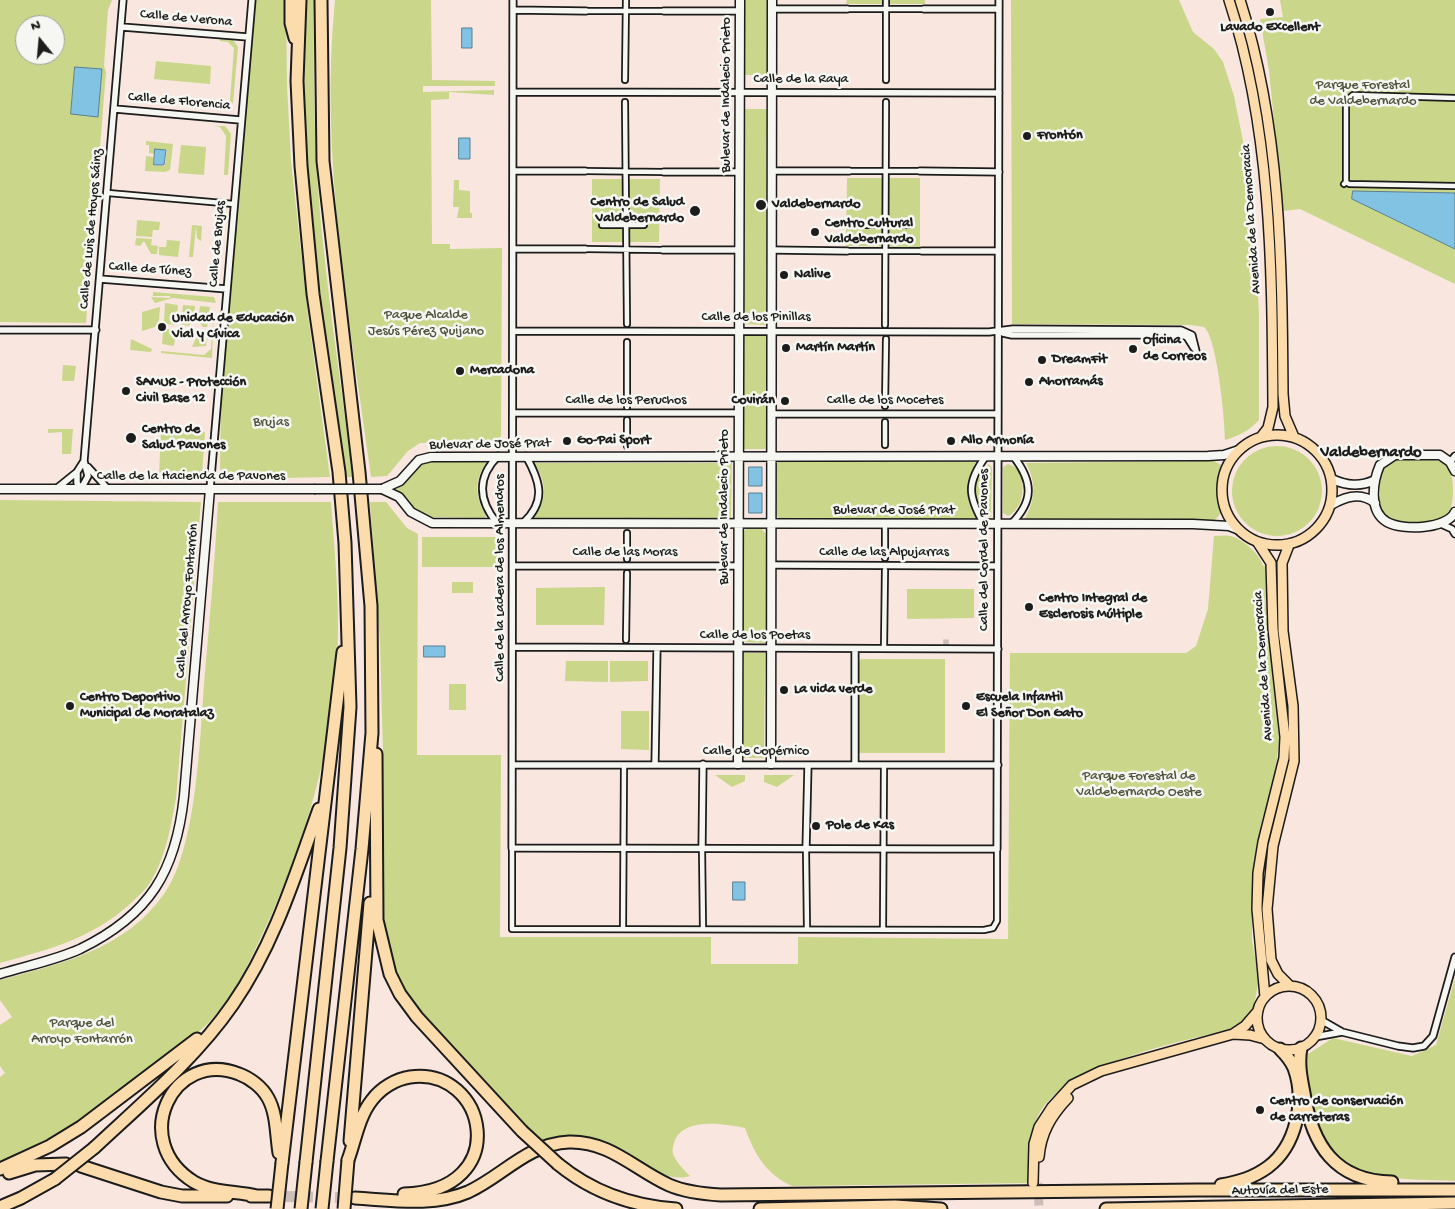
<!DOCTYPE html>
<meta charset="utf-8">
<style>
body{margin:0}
#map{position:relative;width:1455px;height:1209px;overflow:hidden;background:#f8e6df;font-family:"Gochi Hand",sans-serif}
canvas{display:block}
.north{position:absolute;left:15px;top:15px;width:50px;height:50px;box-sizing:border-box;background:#f6f6f2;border:1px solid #9f9f9c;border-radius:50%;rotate:343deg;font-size:14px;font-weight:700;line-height:20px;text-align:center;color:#1c1c1c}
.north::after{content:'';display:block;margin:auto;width:18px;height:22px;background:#1c1c1c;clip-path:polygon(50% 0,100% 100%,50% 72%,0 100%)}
</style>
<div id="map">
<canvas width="1455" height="1209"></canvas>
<div class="north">N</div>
</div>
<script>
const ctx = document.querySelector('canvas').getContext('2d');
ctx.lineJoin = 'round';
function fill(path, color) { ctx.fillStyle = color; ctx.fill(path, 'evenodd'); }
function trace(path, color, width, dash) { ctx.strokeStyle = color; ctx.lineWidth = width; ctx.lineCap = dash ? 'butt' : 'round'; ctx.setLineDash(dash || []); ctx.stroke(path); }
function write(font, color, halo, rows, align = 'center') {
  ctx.font = font + ' "Gochi Hand",sans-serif'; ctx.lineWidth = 5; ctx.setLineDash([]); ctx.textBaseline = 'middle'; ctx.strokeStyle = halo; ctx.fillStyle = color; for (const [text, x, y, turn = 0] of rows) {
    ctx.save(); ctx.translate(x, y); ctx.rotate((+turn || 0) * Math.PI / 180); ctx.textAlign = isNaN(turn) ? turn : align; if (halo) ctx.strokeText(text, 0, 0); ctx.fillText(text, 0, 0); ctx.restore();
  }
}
fill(new Path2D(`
 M0 0H112L108 10 104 66 106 72 86 323 0 322ZM25 25H55V55H25Z
 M254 0H286L287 85 291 161 308 315 330 477 228 479 222 476 220 467 221 383Z
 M305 0H314C313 81 314 162 323 243 331 321 343 399 353 477H346C332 379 315 281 308 183 303 122 304 61 305 0Z
 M335 0H431L432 80 495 81V86H423V92L494 90V95L449 92V99L431 100 432 244H450V249L502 248 501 442 420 443 408 451 387 476 371 477C350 320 319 159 335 0Z
 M744 0H767V75H744Z
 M847 0H925V4H846Z
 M1011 0H1179L1193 32 1214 49 1223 62 1234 96 1247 161 1252 196 1259 313V420C1250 430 1239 436 1225 440 1225 421 1217 337 1204 327L1191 325 1012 324Z
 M1280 0H1455V284L1300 209 1283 211 1269 70 1260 19 1283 17Z
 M220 36 231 37 238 47 233 103 224 109H205L206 105 222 106 230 100 234 48 228 42 220 41Z
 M156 61 211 66 210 84 154 79Z
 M744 109H767L766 325 744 324Z
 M214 126H225L231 134 228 175H224L226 136 220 127Z
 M146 141 173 144 170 170 165 172 145 171 146 156 154 157 153 166H165L167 150 155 149 154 154 149 153V145H146Z
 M181 145 206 147 204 175 178 173Z
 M847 178H920V247L846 246Z
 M592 179H660L659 242H592Z
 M454 180H459V190L470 191V213H472V218H457L459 207H453Z
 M137 220 160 222 159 230H153L152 237 136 236Z
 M192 225 202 226 201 241 197 238 196 226 193 257H189Z
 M136 238 152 239 151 245 158 246 157 254H151L144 241 140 246 135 245Z
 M167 240 180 241 178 257 159 255V247H166Z
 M153 292 214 297 216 303 173 298 155 303 151 297 170 298V296H153Z
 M165 303 178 305 176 325 167 324 164 321Z
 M183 305 195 306 194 321 188 326 181 324Z
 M200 306 210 307 207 327H203L198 321Z
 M160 307 159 320 155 327 142 331V312Z
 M214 308 212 358 161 353V351L204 355 211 349Z
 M167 329 176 330 174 346 162 344 163 332Z
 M203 332H207L206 346 192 347 197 336Z
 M742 336H766V449H743Z
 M131 339 152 349 151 352 130 350Z
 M63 365 76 366 74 381H62Z
 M161 428 205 432 202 475 199 477H159Z
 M48 429H73L71 454H62V432L48 433Z
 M1232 491a45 45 0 1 1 90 0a45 45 0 1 1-90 0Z
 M1397 459C1424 458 1453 453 1453 488 1453 499 1453 507 1446 517 1430 523 1388 530 1381 509 1380 504 1380 498 1380 493 1380 483 1380 475 1385 466Z
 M431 460 485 461 486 463C474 480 475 498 486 515L485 518 426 517 417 512 407 498 396 489C410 481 414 466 431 460Z
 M782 461 976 462C965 484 965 501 978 521L779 518 774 512V469L778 462Z
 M1214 461 1221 465 1218 496 1221 513 1215 520H1024C1035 501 1037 483 1026 463Z
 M534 463H732L731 518H534C547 499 547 482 534 463Z
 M989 464 992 468 991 517H988C969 500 972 480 989 464Z
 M1008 464 1017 468C1026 483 1025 507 1008 516L1003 513V467Z
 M0 500 201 502 176 798C171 826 166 856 151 881 146 890 137 897 130 904 91 939 50 949 0 963Z
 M218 502H331C334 543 338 585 338 626 338 727 311 826 270 918 256 947 242 981 222 1007 198 1038 162 1061 131 1085 91 1115 47 1146 0 1163V1077L5 1073 0 1066V1025L12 1017 0 1000V980C60 964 126 949 164 894 198 847 200 731 205 672 210 616 215 559 218 502Z
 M370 502H386L407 528 418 534 417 755H501L500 937H711V964H798V937L1008 939 1010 653H1186L1196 646 1208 609 1214 536C1219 536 1225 535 1230 536 1242 538 1261 555 1263 566H1266L1267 620 1279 740 1275 777 1260 831 1252 880V940L1259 979 1253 1011 1238 1027C1183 1042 1065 1062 1038 1116 1028 1138 1029 1161 1030 1183L792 1186C765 1173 755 1155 745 1128 726 1124 682 1116 674 1143 673 1147 672 1150 673 1154 676 1162 684 1170 690 1176 663 1184 643 1159 620 1148 595 1135 568 1134 541 1142L424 1016 405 991 391 961 382 920 383 755 380 643Z
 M761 528 767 535 766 643 742 642 741 535 746 529Z
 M500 537V567H422V537Z
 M452 582H473V593H452Z
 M605 587 604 625H536V588Z
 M907 589H974V618L907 619Z
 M742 653H765L764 758H743Z
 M861 659H945V753H858L859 662Z
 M566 661H608V682L565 681Z
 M610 661H648V681L610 682Z
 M449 684H466V710H449Z
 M621 711H649V750L621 749Z
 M715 775H745V781L732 787Z
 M764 775H794L777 787 764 782Z
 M1455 978V1181C1406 1179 1341 1183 1317 1131 1307 1111 1307 1078 1305 1056L1333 1038 1412 1056 1436 1045Z`), '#cad78b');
const water = new Path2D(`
 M462 28H472V48H462Z
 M75 67 102 69 98 117 71 114Z
 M459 138H470V159H459Z
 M155 149 166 150 164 165H154Z
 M1353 191 1455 193V249L1352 199Z
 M749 467H762V486H749Z
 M749 493H762V513H749Z
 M424 646H445V657H424Z
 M733 882H745V900H733Z`);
fill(water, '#82c2e3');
trace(water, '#598093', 1);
trace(new Path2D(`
 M946 645V637`), '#ccbeb8', 5.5, [5.5, 3]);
trace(new Path2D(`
 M1038 1183 1039 1209`), '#ccbeb8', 9, [9, 4.5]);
trace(new Path2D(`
 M269 1196 353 1198`), '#ccbeb8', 11, [11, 5.5]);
const pedestrian = new Path2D(`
 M886 0V80
 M847 9H924
 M586 11H664
 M625 80 626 0
 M625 102 627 324
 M585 171 664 172
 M849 171H920
 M1346 182 1349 184 1455 186
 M1344 184 1346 182V101L1353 95 1455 98
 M108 193 234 204
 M602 225H644
 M865 225H909
 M585 249 663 250
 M847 251H922
 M885 325 886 102
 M885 406 886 339
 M627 407V342
 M885 445V422
 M627 446V420
 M885 528V558
 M627 559V533
 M626 640 627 573
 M884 648 885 570
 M512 848V929L984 930 993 928 997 921V849
 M702 848 703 929
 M806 849 807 929
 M623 929 624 765
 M883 929 884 765`);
const minor = new Path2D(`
 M513 0 512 848 939 849H997L999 0
 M772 9H847
 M924 9H999
 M513 10 586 11
 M664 11H740
 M122 27 248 37
 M513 92 999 93
 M115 109 240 120
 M513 171H585
 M772 171H849
 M920 171 999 172
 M664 172H739
 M513 249H585
 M663 250H739
 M772 250 847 251
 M922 251H998
 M100 279 227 289
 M0 330H96
 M513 331 989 332 1013 329 1181 330 1192 335 1196 351
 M1003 333 1012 335H1182L1187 337 1194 348
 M513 413H738
 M771 414H998
 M1450 462 1455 456
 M88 467 108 489
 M77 472V483L81 489 88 476 84 461
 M56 489 77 472 84 461 123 0
 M210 489 252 0
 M497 523C478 500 477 477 498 456
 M523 523C547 501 540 481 526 456
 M984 524C968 496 966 483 986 456
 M1011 524C1034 501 1033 482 1014 457
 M1441 524 1452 529 1455 534
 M771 565 997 566
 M513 566H737
 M513 647 998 649
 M855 649V765
 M655 764 657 648
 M513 765H998
 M702 848 703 764
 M806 849 808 765
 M1321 1020 1342 1032 1398 1046 1413 1048 1424 1046 1433 1036 1455 957
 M1315 1037 1342 1032`);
const tertiary = new Path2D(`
 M1455 471 1450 462 1440 455H1395L1380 465C1373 481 1368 511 1387 522 1403 531 1447 529 1455 512
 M1332 479C1347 486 1360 487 1375 480
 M0 489H314
 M382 489 400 481 419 460 431 457 1208 456 1224 455 1239 450
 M382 489 399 497 411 512 432 523 1193 524 1229 526 1237 529
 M1331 505C1346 496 1361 492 1375 503
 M738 764 740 0
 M771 764 772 0
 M0 974C26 966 56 960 80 949 150 915 176 871 184 796L210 489`);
const primary = new Path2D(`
 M1229 0C1272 131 1272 270 1273 407L1268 428 1261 437
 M1240 0C1281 127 1282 262 1283 394L1285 416 1294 437
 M1222 490a55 55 0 1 1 110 0a55 55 0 1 1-110 0Z
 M1258 543 1271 563 1273 629 1285 737 1284 758 1263 842 1258 873 1257 909 1265 997
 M1289 545 1282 563 1283 631 1293 706 1294 761 1273 846 1267 909 1271 960 1278 974 1290 986
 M1257 1018a32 32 0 1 1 64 0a32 32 0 1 1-64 0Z
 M1233 1034 1250 1035 1265 1039
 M1039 1157C1041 1133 1051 1116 1068 1098
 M1033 1183 1034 1144 1039 1127 1052 1107 1072 1085 1101 1071 1233 1034 1245 1026 1258 1011`);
const motorway = new Path2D(`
 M291 0V23L295 38
 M300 0 297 81 301 166 313 294 339 472 345 543 350 707 340 848 306 1162
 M321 0 323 161 359 472 371 606 372 733 362 849 327 1161
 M376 754 377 920 390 974 400 994 417 1017 522 1131
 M1301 1048C1298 1063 1301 1078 1304 1093 1312 1145 1335 1181 1392 1182
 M350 1141 370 903
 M94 1148C142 1103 195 1059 233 1004 274 945 295 876 319 809
 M348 1160C355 1141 359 1116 372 1100 381 1088 396 1079 410 1077 487 1066 514 1191 404 1194
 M282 1163 343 652
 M558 1164C592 1192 632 1206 676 1209
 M81 1166 161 1192 182 1196H227
 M0 1169 50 1146 81 1127 197 1039
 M9 1173 35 1165 66 1164
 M1221 1185C1238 1182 1253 1178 1268 1167 1296 1146 1306 1101 1294 1068 1291 1061 1285 1054 1280 1049
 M251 1196H269
 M257 1196C236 1191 213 1193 194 1182 128 1141 173 1048 239 1074 250 1078 262 1087 268 1098 277 1114 276 1135 279 1153
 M355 1198C392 1200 433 1207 468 1192 503 1176 527 1144 569 1142 610 1141 634 1169 669 1185 685 1192 703 1194 721 1195L1197 1190H1455
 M0 1207 21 1198 55 1179
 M760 1209 895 1206 941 1209
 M1106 1209 1455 1203`);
trace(pedestrian, '#1c1c1c', 8);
trace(minor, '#1c1c1c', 9);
trace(tertiary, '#1c1c1c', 11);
trace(primary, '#1c1c1c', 12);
trace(motorway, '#1c1c1c', 15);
trace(pedestrian, '#f6f6f2', 4.5);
trace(minor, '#f6f6f2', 5.5);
trace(tertiary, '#f6f6f2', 8);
trace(primary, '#fcdcac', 9);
trace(motorway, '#fcdcac', 11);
const tertiaryBridge = new Path2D(`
 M314 489H382`);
const motorwayBridge = new Path2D(`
 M522 1131 558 1164
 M55 1179 94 1148
 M277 1209 282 1163
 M301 1209 306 1162
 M322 1209 327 1161
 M344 1209 348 1160`);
trace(tertiaryBridge, '#1c1c1c', 11, []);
trace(motorwayBridge, '#1c1c1c', 15, []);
trace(tertiaryBridge, '#f6f6f2', 8);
trace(motorwayBridge, '#fcdcac', 11);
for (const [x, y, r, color] of [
 [1270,12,5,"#1c1c1c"],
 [1027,136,5,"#1c1c1c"],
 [761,205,6,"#1c1c1c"],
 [695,211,6,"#1c1c1c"],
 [815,232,5,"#1c1c1c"],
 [784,275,5,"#1c1c1c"],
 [162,327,5,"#1c1c1c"],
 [786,348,5,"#1c1c1c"],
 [1133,349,5,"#1c1c1c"],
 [1042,360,5,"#1c1c1c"],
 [460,371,5,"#1c1c1c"],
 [1029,382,5,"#1c1c1c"],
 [126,391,5,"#1c1c1c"],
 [785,401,5,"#1c1c1c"],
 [131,438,6,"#1c1c1c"],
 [567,441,5,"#1c1c1c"],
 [951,441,5,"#1c1c1c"],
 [1029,607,5,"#1c1c1c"],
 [784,690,5,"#1c1c1c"],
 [70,706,5,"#1c1c1c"],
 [966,706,5,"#1c1c1c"],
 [816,826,5,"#1c1c1c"],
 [1260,1110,5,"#1c1c1c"]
]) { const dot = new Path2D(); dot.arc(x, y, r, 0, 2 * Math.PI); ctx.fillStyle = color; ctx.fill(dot); trace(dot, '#f6f6f2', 2); }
write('14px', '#1c1c1c', '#f6f6f2', [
 ["Calle de Verona",186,19,5],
 ["Calle de la Raya",801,80],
 ["Bulevar de Indalecio Prieto",727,95,-90],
 ["Calle de Florencia",179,102,5],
 ["Avenida de la Democracia",1252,219,-94],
 ["Calle de Luis de Hoyos Sáinz",92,229,-85],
 ["Calle de Brujas",218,244,-85],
 ["Calle de Túnez",150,270,4],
 ["Calle de los Pinillas",756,318],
 ["Calle de los Peruchos",626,401],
 ["Calle de los Mocetes",885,401],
 ["Bulevar de José Prat",490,445,-1],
 ["Calle de la Hacienda de Pavones",191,477],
 ["Bulevar de Indalecio Prieto",725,507,-90],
 ["Bulevar de José Prat",894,511],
 ["Calle del Cordel de Pavones",985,550,-90],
 ["Calle de las Moras",625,553],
 ["Calle de las Alpujarras",884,553],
 ["Calle de la Ladera de los Almendros",501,578,-90],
 ["Calle del Arroyo Fontarrón",188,601,-85],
 ["Calle de los Poetas",755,636],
 ["Avenida de la Democracia",1264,666,-94],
 ["Calle de Copérnico",756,752],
 ["Autovía del Este",1280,1191,-1]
]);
write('bold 14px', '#1c1c1c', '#f6f6f2', [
 ["Lavado Excellent",1270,28,"center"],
 ["Frontón",1037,136],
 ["Centro de Salud",684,203,"right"],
 ["Valdebernardo",684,219,"right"],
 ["Valdebernardo",772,205],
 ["Centro Cultural",825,224],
 ["Valdebernardo",825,240],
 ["Nalive",794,275],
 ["Unidad de Educación",172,319],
 ["Vial y Cívica",172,335],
 ["Oficina",1143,341],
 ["de Correos",1143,357],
 ["Martín Martín",796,348],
 ["DreamFit",1052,360],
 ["Mercadona",470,371],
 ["Ahorramás",1039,382],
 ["SAMUR - Protección",136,383],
 ["Civil Base 12",136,399],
 ["Covirán",775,401,"right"],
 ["Centro de",142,430],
 ["Salud Pavones",142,446],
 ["Go-Pai Sport",577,441],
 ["Allo Armonía",961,441],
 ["Centro Integral de",1039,599],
 ["Esclerosis Múltiple",1039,615],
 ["La vida verde",794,690],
 ["Centro Deportivo",80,698],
 ["Municipal de Moratalaz",80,714],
 ["Escuela Infantil",976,698],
 ["El Señor Don Gato",976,714],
 ["Pole de Kas",826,826],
 ["Centro de conservación",1270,1102],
 ["de carreteras",1270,1118]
], 'left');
write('14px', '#50543d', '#f6f6f2', [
 ["Parque Forestal",1363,86],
 ["de Valdebernardo",1363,102],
 ["Paque Alcalde",426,316],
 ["Jesús Pérez Quijano",426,332],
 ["Brujas",271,423],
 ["Parque Forestal de",1139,777],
 ["Valdebernardo Oeste",1139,793],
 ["Parque del",82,1024],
 ["Arroyo Fontarrón",82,1040]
]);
write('bold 16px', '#1c1c1c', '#f6f6f2', [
 ["Valdebernardo",1371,454]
]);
</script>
